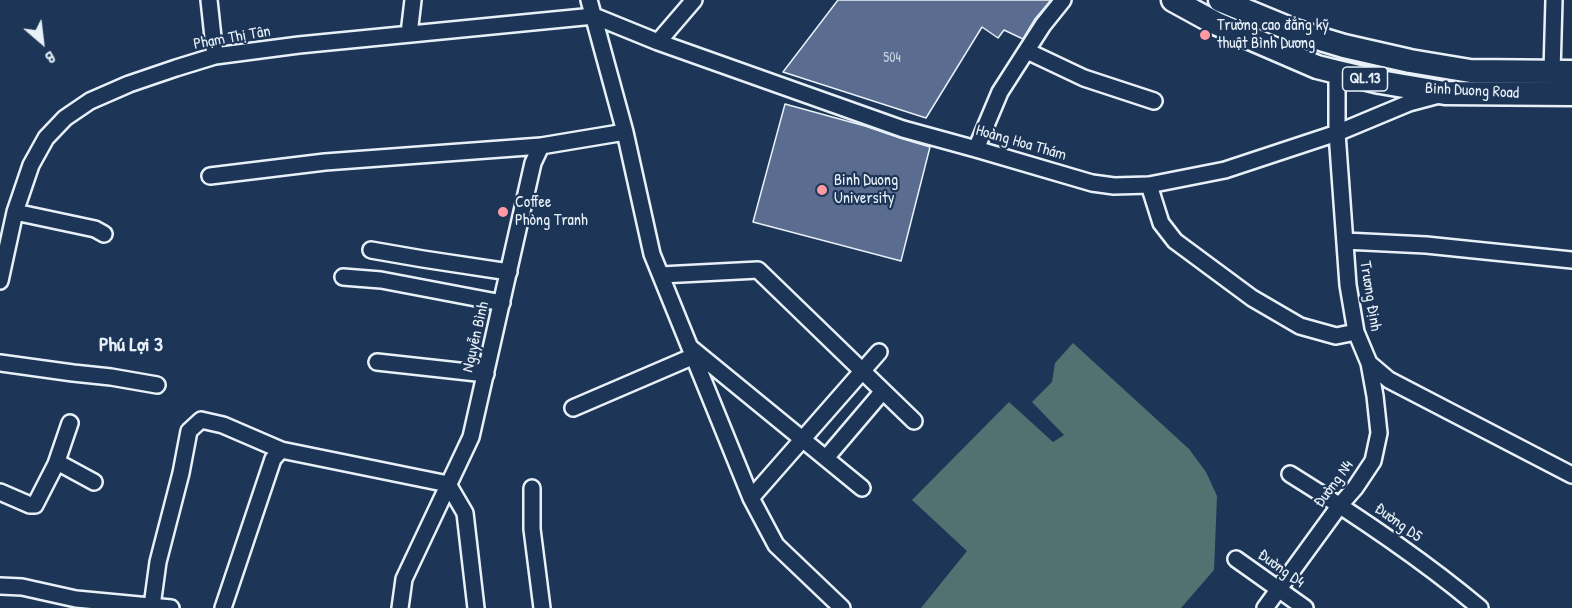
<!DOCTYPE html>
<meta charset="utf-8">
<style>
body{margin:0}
#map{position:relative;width:1572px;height:608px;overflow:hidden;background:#1d3557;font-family:"Patrick Hand",sans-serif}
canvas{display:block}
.north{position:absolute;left:12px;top:12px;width:60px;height:60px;-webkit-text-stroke:4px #1d3557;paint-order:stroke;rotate:152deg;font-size:16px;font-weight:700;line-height:24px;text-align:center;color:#e8f1f8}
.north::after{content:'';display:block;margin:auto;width:21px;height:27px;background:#e8f1f8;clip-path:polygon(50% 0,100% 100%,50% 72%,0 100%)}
</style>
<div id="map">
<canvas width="1572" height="608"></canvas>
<div class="north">B</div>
</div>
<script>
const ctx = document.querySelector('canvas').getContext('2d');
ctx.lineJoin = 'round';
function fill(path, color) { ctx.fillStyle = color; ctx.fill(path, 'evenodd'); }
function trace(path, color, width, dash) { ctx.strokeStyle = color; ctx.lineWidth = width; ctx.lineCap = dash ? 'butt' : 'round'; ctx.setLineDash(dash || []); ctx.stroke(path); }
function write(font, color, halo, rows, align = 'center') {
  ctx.font = font + ' "Patrick Hand",sans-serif'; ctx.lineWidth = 4.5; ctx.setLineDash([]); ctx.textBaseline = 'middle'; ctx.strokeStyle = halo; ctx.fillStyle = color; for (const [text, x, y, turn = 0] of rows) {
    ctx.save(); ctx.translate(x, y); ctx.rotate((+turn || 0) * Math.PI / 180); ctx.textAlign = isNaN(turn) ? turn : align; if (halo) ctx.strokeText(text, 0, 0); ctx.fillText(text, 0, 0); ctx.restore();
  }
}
fill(new Path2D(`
 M1073 343 1189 449 1206 472 1217 496 1214 570 1181 608H921L967 551 912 500 1009 402 1053 442 1064 435 1032 402 1052 382 1055 363Z`), '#527271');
const building = new Path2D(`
 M838 0H1051L1035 19 1023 39 1004 30 998 38 982 27 926 118 783 72Z
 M785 104 865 126 900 138 930 147 901 261 753 222Z`);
fill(building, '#5a6c90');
trace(building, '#e8f1f8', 1.5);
const minor = new Path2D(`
 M209 0 215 56
 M589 0 625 132 652 254 751 498 776 545 842 608
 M409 34 413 0
 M658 42 694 0
 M1027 51 1084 78 1154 101
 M1337 72V133L1348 285 1356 332 1369 363 1389 380 1572 475
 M1552 72 1554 0
 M976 149 1000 92 1043 25 1063 0
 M210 176 325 162 541 146
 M1149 185 1161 223 1175 241 1252 298 1300 326 1336 336 1356 332
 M15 212 95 229 104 234
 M1345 241 1426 245 1572 260
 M371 250 423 259 509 272
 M661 275 758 270 914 421
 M343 277 381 280 502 303
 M0 281 15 212 31 165 46 138 65 118 90 101 129 84 176 68 215 56 299 45 594 16 658 42 903 129 976 149 1092 183 1114 186 1149 185 1225 170 1337 133 1409 103 1439 95
 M691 348 862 488
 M377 362 486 374
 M0 363 73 373 111 377 157 385
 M573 408 694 356
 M826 458 883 391
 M56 464 70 423
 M1290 474C1356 515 1421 558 1480 608
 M532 488V529L542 608
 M0 492 30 505H35L56 464 59 463 94 482
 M751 498 879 352
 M1236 559 1305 608
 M0 586 22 587 76 599 171 608
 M152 606 158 562 181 473 189 431 201 420 223 425 281 450
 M223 608 273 459 281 450 448 484 465 513 476 608
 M400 608 404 579 471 437 533 163 541 146 625 132
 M1265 608 1340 505 1355 488 1373 461 1379 433 1375 396 1369 363`);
const highway = new Path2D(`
 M1173 0 1215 23 1317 67 1337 72 1380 82 1445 93 1572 94
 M1220 0 1295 31 1324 40 1344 46 1410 61 1470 71 1572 72`);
trace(minor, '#e8f1f8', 20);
trace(highway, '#e8f1f8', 27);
trace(minor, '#1d3557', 15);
trace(highway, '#1d3557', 22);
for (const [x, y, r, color] of [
 [1205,35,6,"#ff9aa2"],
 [822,190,6,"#ff9aa2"],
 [503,212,6,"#ff9aa2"]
]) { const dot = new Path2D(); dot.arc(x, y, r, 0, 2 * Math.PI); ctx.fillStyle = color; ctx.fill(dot); trace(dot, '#1d3557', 2); }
write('14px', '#c4d0de', null, [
 ["504",892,58]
]);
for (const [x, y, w] of [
 [1365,79,45]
]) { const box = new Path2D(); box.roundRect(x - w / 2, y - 12, w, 24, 4.5); ctx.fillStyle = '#1d3557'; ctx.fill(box); trace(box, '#e8f1f8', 1.5); }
write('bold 15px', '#e8f1f8', null, [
 ["QL.13",1365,79]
]);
write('16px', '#e8f1f8', '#1d3557', [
 ["Trường cao đẳng kỹ",1217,26],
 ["thuật Bình Dương",1217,44],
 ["Binh Duong",834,181],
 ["University",834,199],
 ["Coffee",515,203],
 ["Phòng Tranh",515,221]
], 'left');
write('16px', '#e8f1f8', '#1d3557', [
 ["Phạm Thị Tân",232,38,-10],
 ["Binh Duong Road",1472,91,3],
 ["Hoàng Hoa Thám",1021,143,16],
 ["Trương Định",1370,296,81],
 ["Nguyễn Bình",476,337,-77],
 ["Đường N4",1334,484,-53],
 ["Đường D5",1398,523,36],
 ["Đường D4",1281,569,36]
]);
write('bold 20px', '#e8f1f8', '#1d3557', [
 ["Phú Lợi 3",131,346]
]);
</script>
